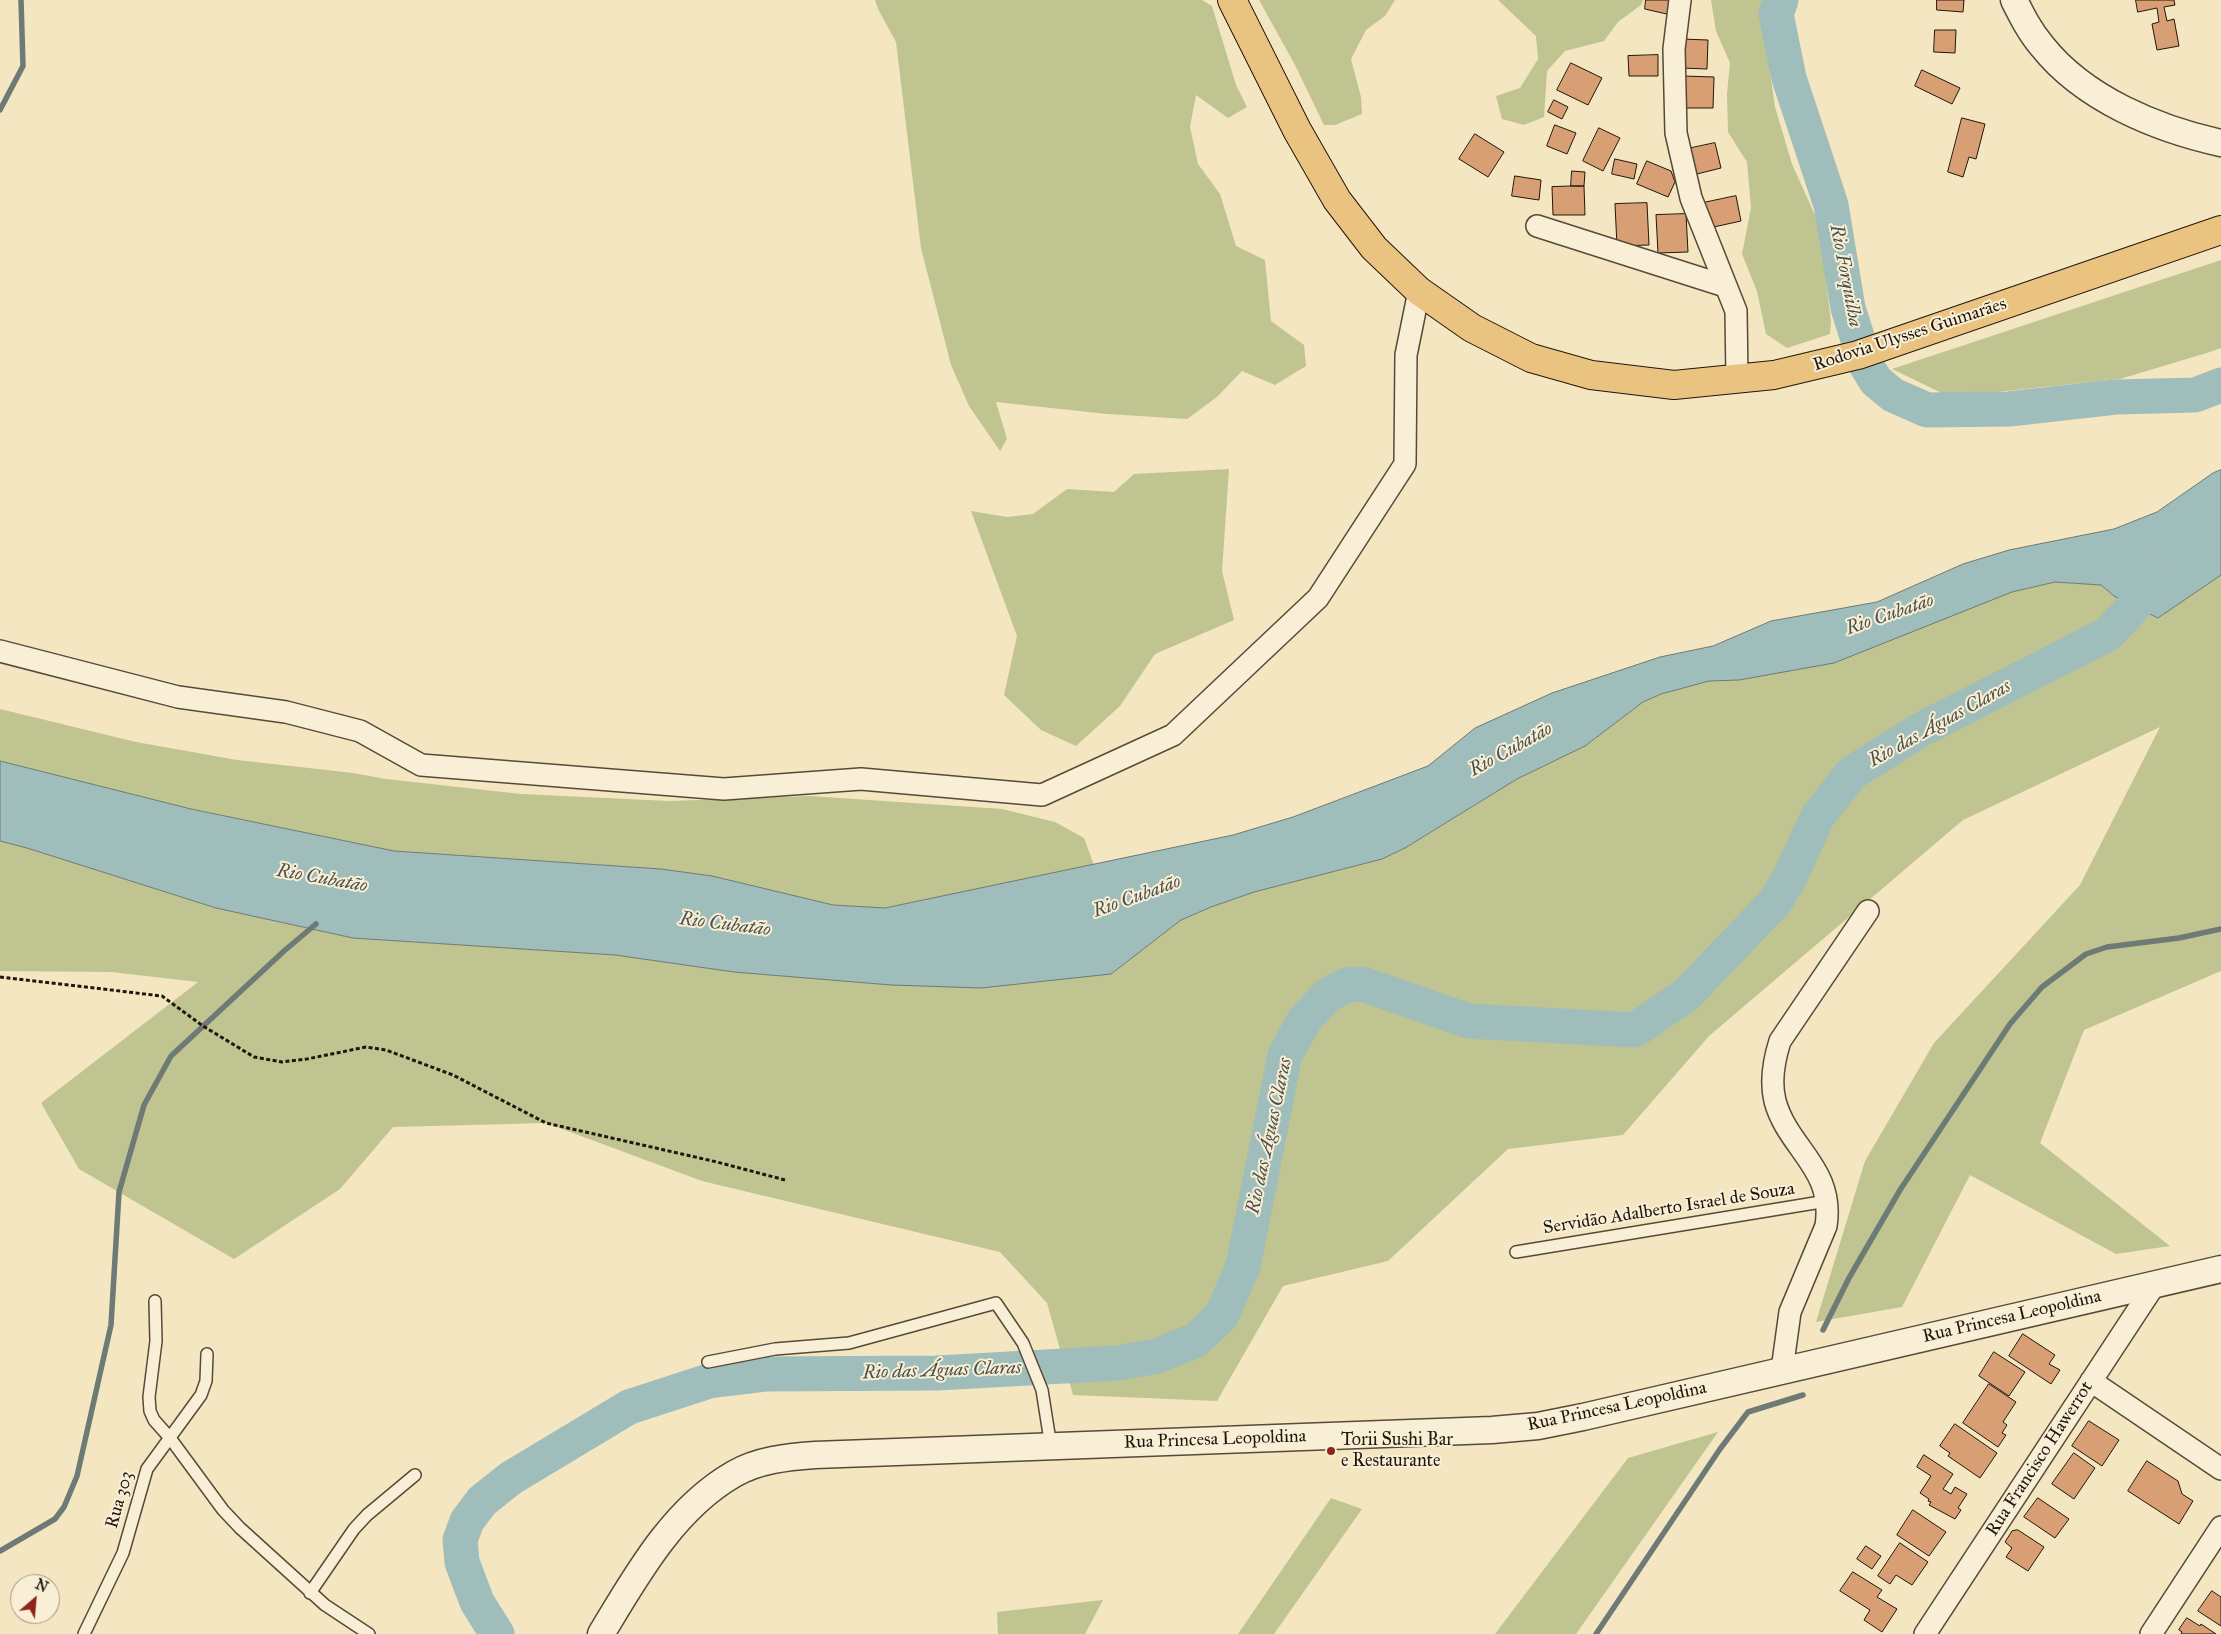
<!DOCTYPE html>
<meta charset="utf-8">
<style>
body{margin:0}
#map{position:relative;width:2221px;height:1634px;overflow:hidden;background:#f4e6c0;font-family:"IM FELL Great Primer",serif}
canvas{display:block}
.north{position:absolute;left:10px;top:1574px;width:50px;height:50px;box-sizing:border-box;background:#f8efd6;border:1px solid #a29885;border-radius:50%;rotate:27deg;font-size:14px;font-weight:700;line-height:20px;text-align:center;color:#21160c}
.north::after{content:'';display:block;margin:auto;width:18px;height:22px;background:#8f2418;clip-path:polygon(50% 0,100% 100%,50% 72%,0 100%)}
</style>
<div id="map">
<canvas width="2221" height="1634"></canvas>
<div class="north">N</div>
</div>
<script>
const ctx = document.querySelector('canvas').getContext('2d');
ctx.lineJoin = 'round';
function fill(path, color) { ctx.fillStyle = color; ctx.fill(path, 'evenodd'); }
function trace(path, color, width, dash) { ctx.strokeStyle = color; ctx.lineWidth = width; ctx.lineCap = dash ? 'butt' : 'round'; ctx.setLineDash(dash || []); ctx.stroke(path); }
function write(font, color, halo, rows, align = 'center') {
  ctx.font = font + ' "IM FELL Great Primer",serif'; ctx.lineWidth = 4; ctx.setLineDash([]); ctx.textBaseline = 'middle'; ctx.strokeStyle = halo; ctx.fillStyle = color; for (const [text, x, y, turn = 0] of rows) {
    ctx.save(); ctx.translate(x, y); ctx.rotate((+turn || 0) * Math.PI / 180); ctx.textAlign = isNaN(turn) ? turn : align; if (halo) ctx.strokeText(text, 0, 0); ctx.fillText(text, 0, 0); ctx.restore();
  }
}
fill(new Path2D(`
 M875 0H1202L1212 6 1236 85 1247 107 1228 118 1196 95 1190 127 1198 164 1220 194 1236 246 1265 260 1271 321 1304 345 1306 366 1275 385 1242 371 1217 397 1187 419 1107 414 996 402 1007 439 1000 451 969 406 951 365 921 248 896 42 879 11Z
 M1259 0H1395L1385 16 1366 30 1351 59 1361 97 1362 114 1335 125H1324L1295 65Z
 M1498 0H1643L1641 5 1618 22 1604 41 1565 51 1547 71 1544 117 1524 125 1502 119 1496 96 1520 88 1538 59 1536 36Z
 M1711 0H1766L1763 22 1775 107 1792 164 1819 224 1831 322 1830 334 1787 348 1766 334 1757 291 1742 254 1751 208 1747 162 1728 132 1727 94 1730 63 1716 31Z
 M2221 260V348L2210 352 2120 379 1950 397 1892 369Z
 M1229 469 1222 571 1234 620 1155 654 1120 706 1076 746 1041 730 1004 695 1017 636 971 511 1007 517 1033 514 1067 489 1114 492 1134 474Z
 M2221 575V971L2084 1030 2040 1143 2170 1246 2116 1254 1970 1175 1902 1307 1816 1322 1865 1161 1934 1043 2080 885 2160 727 1963 820 1709 1036 1623 1135 1508 1149 1388 1261 1283 1286 1217 1401 1073 1395 1047 1303 1000 1252 702 1181 546 1123 393 1127 340 1189 234 1259 79 1169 41 1103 198 982 111 972 0 971V841L27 848 216 908 353 938 615 955 734 972 891 985 1111 974 1181 920 1211 907 1254 892 1382 859 1405 848 1517 779 1585 746 1643 702 1661 694 1709 681 1739 680 2012 592 2055 582 2101 585 2114 596 2158 618Z
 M0 709 136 742 237 760 353 773 386 779 521 794 669 801 810 796 1002 809 1055 822 1084 838 1094 865 885 908 833 905 712 876 661 869 394 851 191 809 0 761Z
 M1718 1432 1576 1634H1495L1628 1458Z
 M1331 1498 1362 1509 1274 1634H1238Z
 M1103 1600 1085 1634H998L997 1612Z`), '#bfc490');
const water = new Path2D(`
 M2221 470V575L2158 618 2114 596 2101 585 2055 582 2012 592 1834 663 1739 680 1709 681 1661 694 1643 702 1585 746 1517 779 1405 848 1382 859 1254 892 1211 907 1181 920 1111 974 981 988 891 985 734 972 615 955 353 938 216 908 27 848 0 841V761L191 809 394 851 661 869 712 876 833 905 885 908 1233 835 1293 817 1428 766 1475 728 1552 693 1660 657 1713 646 1771 621 1877 602 1963 564 2009 550 2114 529 2157 512 2213 473Z`);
fill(water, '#9fbdbb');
trace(water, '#6d7a75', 1);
trace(new Path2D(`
 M0 110 23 66 21 0
 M1823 1330 1849 1278 1900 1190 2010 1024 2042 987 2086 954 2107 947 2179 938 2221 929
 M0 1551 55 1519 64 1507 77 1476 111 1325 119 1192 144 1105 171 1056 284 951 316 924
 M1596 1634 1720 1449 1748 1412 1803 1395`), '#6d7a75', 5.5);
trace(new Path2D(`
 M1781 0 1776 14 1789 78 1831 205 1848 308 1866 365 1876 381 1893 395 1927 410 2009 409 2116 397 2195 395 2221 385
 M497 1634 477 1602 462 1562 460 1540 467 1521 482 1501 511 1478 629 1407 709 1381 767 1374 937 1373 1118 1363 1157 1356 1196 1340 1222 1315 1243 1266 1285 1055 1305 1019 1328 995 1347 985 1363 984 1468 1021 1635 1030 1687 994 1774 903 1788 881 1818 816 1852 773 1922 729 2108 634 2136 604 2159 566`), '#9fbdbb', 35);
const building = new Path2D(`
 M1646 0H1674L1671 15 1645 9Z
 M1937 0H1964L1963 12 1937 10Z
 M2136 0H2174L2175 5 2164 7 2167 21 2174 19 2179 46 2157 50 2152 24 2159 22 2157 8 2138 12Z
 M1935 30H1956L1955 53 1934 52Z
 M1682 39 1708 40 1707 69 1681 68Z
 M1658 55V76H1629L1628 56Z
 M1571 63 1602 78 1588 105 1557 90Z
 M1922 70 1960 88 1952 104 1915 86Z
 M1683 76 1714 77 1713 108H1682Z
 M1554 100 1568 107 1562 119 1548 112Z
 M1962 118 1985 124 1976 159 1969 157 1963 177 1948 172Z
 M1555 125 1576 133 1567 154 1547 146Z
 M1599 128 1620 138 1603 171 1583 161Z
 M1475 134 1504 152 1488 177 1459 159Z
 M1715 143 1721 168 1693 175 1687 149Z
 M1615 159 1637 164 1634 179 1612 174Z
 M1647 161 1671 171 1675 182 1668 197 1637 184Z
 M1572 171 1585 172 1584 186H1571Z
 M1515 176 1541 180 1539 200 1512 196Z
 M1571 186H1584L1585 215H1553L1552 187Z
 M1736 196 1741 221 1709 228 1703 203Z
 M1647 203 1649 245 1617 246 1615 204Z
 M1686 214 1688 252 1658 253 1656 215Z
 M2023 1334 2055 1355 2049 1364 2060 1370 2051 1384 2009 1356Z
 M1994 1352 2025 1372 2009 1396 1979 1376Z
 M1989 1384 2016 1402 2003 1422 2007 1425 2002 1433 2006 1435 1998 1447 1963 1423Z
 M2089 1421 2119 1440 2102 1466 2072 1446Z
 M1955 1424 1997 1453 1980 1478 1948 1456 1950 1453 1940 1446Z
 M2074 1453 2095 1468 2074 1499 2052 1484Z
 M1924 1455 1953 1474 1943 1489 1951 1494 1955 1487 1967 1494 1958 1508 1961 1510 1955 1519 1929 1505 1931 1502 1928 1501 1929 1499 1920 1493 1931 1476 1917 1467Z
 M2147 1461 2178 1481 2182 1494 2193 1501 2179 1524 2128 1491Z
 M2038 1498 2069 1519 2055 1538 2024 1517Z
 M1913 1510 1946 1532 1929 1556 1897 1535Z
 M2018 1530 2044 1547 2028 1571 2006 1557 2012 1548 2005 1542 2012 1531Z
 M1900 1543 1928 1562 1912 1585 1896 1575 1890 1584 1878 1576Z
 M1866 1546 1881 1556 1872 1569 1857 1559Z
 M1853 1572 1882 1590 1877 1597 1897 1609 1882 1632 1864 1620 1870 1610 1840 1591Z
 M2212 1591 2221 1597V1626L2198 1611Z
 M2187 1618 2200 1626 2201 1624 2216 1634H2181L2182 1632 2179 1630Z`);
fill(building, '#d79f73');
trace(building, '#21160c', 1);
const service = new Path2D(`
 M1516 1252 1827 1201
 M155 1301 156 1341 149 1397 150 1411 154 1420 170 1438 223 1510 240 1528 325 1605 369 1634
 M708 1362 775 1349 849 1343 996 1303 1023 1343 1042 1390 1051 1447
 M310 1593 354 1529 367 1515 415 1475
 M84 1634 123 1553 147 1469 201 1395 206 1381 207 1354`);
const minor = new Path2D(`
 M1680 0 1674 49 1676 133 1691 198 1736 311 1737 379
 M1537 226 1725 286
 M0 651 178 697 286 712 360 731 421 765 724 789 861 779 1042 795 1173 735 1318 598 1405 464 1406 355 1419 291
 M1782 1370 1790 1312 1826 1226C1835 1168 1788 1149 1775 1101 1770 1081 1774 1060 1780 1041L1868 911
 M2091 1381 2221 1469
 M1925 1634 2155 1284
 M2151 1634 2221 1527`);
const tertiary = new Path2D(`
 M2014 0C2022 16 2030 32 2042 46 2084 99 2157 129 2221 143
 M601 1634C636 1576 673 1509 734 1474 758 1460 787 1457 815 1455L1492 1430 1538 1426 1583 1417 2221 1269`);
const trunk = new Path2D(`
 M1232 0 1297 130 1337 200 1374 248 1419 291 1472 328 1531 358 1591 375 1674 385 1774 375 1858 355 2221 230`);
trace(service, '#564a39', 14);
trace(minor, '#564a39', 24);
trace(tertiary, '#564a39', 29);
trace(trunk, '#21160c', 30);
trace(new Path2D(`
 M0 977 162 996 203 1026 254 1057 282 1062 307 1059 366 1047 386 1050 453 1075 546 1123 717 1162 785 1180`), '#21160c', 3, [4, 2.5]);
trace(service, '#f8efd6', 11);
trace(minor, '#f8efd6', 21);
trace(tertiary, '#f8efd6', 26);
trace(trunk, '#eac380', 28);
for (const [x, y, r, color] of [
 [1331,1451,5,"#8f2418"]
]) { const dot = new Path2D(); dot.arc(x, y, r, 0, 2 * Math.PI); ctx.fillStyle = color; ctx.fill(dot); trace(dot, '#f8efd6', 2); }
write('18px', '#21160c', '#f8efd6', [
 ["Rodovia Ulysses Guimarães",1910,335,-18],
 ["Servidão Adalberto Israel de Souza",1669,1209,-9],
 ["Rua Princesa Leopoldina",2012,1317,-13],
 ["Rua Princesa Leopoldina",1617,1407,-12],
 ["Rua Princesa Leopoldina",1215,1440,-2],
 ["Rua Francisco Hawerrot",2040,1459,-57],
 ["Rua 303",120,1500,-74]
]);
write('18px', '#21160c', '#f8efd6', [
 ["Torii Sushi Bar",1341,1441],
 ["e Restaurante",1341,1462]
], 'left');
write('italic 19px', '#4d5049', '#f8efd6', [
 ["Rio Forquilha",1845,276,79],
 ["Rio Cubatão",1890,615,-19],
 ["Rio das Águas Claras",1940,724,-29],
 ["Rio Cubatão",1511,750,-29],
 ["Rio Cubatão",322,879,10],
 ["Rio Cubatão",1137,897,-20],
 ["Rio Cubatão",725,925,7],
 ["Rio das Águas Claras",1270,1136,-78],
 ["Rio das Águas Claras",942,1371,-2]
]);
</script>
